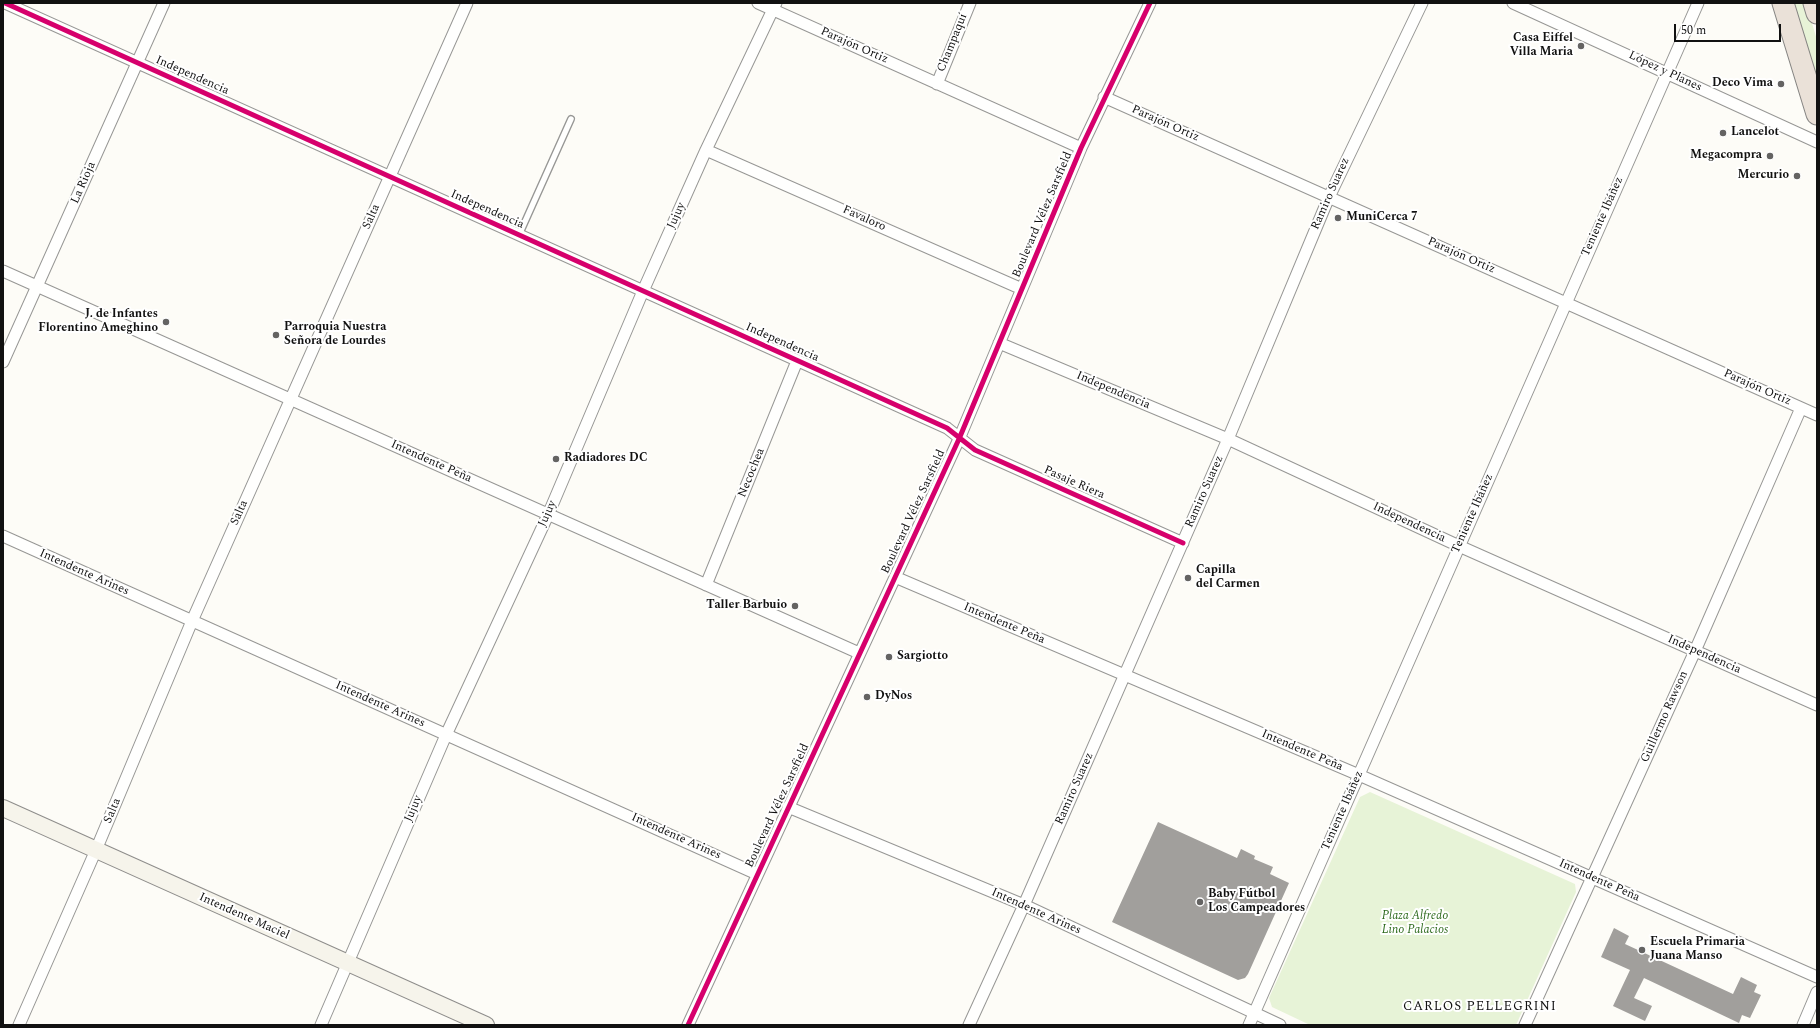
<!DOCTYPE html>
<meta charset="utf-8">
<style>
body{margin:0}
#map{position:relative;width:1820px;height:1028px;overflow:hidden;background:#fdfcf7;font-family:Spectral,serif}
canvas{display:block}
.frame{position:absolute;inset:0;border:4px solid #111;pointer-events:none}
.scale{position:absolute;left:1674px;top:24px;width:107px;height:18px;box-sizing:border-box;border:2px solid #111;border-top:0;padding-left:5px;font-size:12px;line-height:14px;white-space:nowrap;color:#111;-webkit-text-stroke:3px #fff;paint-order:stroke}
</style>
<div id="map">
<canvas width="1820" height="1028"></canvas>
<div class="frame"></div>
<div class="scale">50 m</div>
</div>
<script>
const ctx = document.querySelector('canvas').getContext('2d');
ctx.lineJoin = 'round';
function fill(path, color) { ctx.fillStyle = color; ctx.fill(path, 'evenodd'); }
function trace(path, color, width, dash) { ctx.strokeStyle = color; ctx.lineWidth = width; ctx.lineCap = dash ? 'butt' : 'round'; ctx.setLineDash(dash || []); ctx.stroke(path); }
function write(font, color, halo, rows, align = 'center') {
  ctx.font = font + ' Spectral,serif'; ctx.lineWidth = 4; ctx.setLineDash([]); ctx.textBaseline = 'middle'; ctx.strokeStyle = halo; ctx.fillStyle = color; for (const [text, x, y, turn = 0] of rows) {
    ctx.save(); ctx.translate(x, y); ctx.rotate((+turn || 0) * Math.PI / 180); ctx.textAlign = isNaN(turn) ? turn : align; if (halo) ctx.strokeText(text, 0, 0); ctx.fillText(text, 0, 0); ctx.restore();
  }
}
fill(new Path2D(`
 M1791 3H1806L1817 40V91Z
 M1370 792 1575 884 1576 892 1516 1025H1310L1272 1007 1269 998 1360 797Z`), '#e7f3d7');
fill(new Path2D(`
 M1158 822 1237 858 1241 849 1255 856 1254 859 1273 867 1270 874 1289 883 1248 974 1245 978 1238 980 1112 922Z
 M1614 928 1629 936 1625 944 1733 994 1741 977 1757 985 1754 992 1761 995 1750 1018 1742 1015 1739 1023 1644 978 1634 998 1652 1006 1645 1021 1613 1006 1630 970 1601 957Z`), '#a19f9c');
const lane = new Path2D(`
 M519 235 571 119`);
const street = new Path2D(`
 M5 3 947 428 975 450 1183 543
 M758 3 1081 148
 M1513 3 1817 142
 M937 84 970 3
 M1104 97 1817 415
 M706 150 1022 289
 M3 271 859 653
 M999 343 1228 439 1459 546 1817 705
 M3 362 164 3
 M3 536 757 874
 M895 577 1359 775 1817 977
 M706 585 797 361
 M788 807 1024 905 1280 1025
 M19 1025 96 850 192 621 467 3
 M321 1025 446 735 548 515 643 291 706 150 776 3
 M688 1025 959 439 1081 148 1150 3
 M969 1025 1024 905 1228 439 1329 197 1422 3
 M1249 1025 1698 3
 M1525 1025 1695 651 1801 408
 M1803 1025 1817 992`);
const secondary = new Path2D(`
 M3 808 486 1025`);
const highway = new Path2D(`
 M1783 3 1817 114
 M1814 3 1817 13`);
trace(lane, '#979795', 8);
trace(street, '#979795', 13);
trace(secondary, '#8e8d8b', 18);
trace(highway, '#858482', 23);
trace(lane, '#fffffe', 5.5);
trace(street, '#fffffe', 11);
trace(secondary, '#f6f4eb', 16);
trace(highway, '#eae1d8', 21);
trace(new Path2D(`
 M5 3 947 428 975 450 1183 543
 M688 1025 959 439 1081 148 1150 3`), '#d6006c', 5);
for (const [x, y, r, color] of [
 [1581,46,4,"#646362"],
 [1781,84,4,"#646362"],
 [1723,133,4,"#646362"],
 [1770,156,4,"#646362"],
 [1797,176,4,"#646362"],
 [1338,218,4,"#646362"],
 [166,322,4,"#646362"],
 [276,335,4,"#646362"],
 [556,459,4,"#646362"],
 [1188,578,4,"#646362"],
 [795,606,4,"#646362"],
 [889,657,4,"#646362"],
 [867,697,4,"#646362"],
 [1200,902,4,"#646362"],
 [1642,950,4,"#646362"]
]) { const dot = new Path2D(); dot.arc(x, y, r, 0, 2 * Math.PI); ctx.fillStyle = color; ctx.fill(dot); trace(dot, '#fff', 1.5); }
write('bold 12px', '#111', '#fff', [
 ["Casa Eiffel",1573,39,"right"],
 ["Villa Maria",1573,53,"right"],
 ["Deco Vima",1773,84,"right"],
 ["Lancelot",1731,133],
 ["Megacompra",1762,156,"right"],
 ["Mercurio",1789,176,"right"],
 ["MuniCerca 7",1346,218],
 ["J. de Infantes",158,315,"right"],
 ["Florentino Ameghino",158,329,"right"],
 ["Parroquia Nuestra",284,328],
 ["Señora de Lourdes",284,342],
 ["Radiadores DC",564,459],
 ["Capilla",1196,571],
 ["del Carmen",1196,585],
 ["Taller Barbuio",787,606,"right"],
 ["Sargiotto",897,657],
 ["DyNos",875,697],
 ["Baby Fútbol",1208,895],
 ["Los Campeadores",1208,909],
 ["Escuela Primaria",1650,943],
 ["Juana Manso",1650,957]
], 'left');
write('12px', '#111', '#fff', [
 ["Champaquí",953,43,-68],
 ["Parajón Ortiz",854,46,24],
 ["López y Planes",1665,72,25],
 ["Independencia",192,76,24],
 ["Parajón Ortiz",1165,124,24],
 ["La Rioja",84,183,-66],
 ["Ramiro Suarez",1331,194,-66],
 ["Independencia",487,210,24],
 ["Boulevard Vélez Sarsfield",1043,215,-67],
 ["Jujuy",677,216,-66],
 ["Salta",372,217,-66],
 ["Teniente Ibáñez",1603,217,-66],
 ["Favaloro",864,219,24],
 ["Parajón Ortiz",1461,256,24],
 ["Independencia",782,343,24],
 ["Parajón Ortiz",1757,388,24],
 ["Independencia",1113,391,23],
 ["Intendente Peña",431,462,24],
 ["Necochea",752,473,-68],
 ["Pasaje Riera",1074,483,24],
 ["Ramiro Suarez",1205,492,-66],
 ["Boulevard Vélez Sarsfield",914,512,-65],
 ["Salta",240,513,-66],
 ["Jujuy",548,514,-66],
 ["Teniente Ibáñez",1473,514,-66],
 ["Independencia",1409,523,25],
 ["Intendente Arines",84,573,24],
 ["Intendente Peña",1004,624,23],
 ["Independencia",1704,655,24],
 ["Intendente Arines",380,705,24],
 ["Guillermo Rawson",1665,717,-66],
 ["Intendente Peña",1302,751,23],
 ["Ramiro Suarez",1075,789,-66],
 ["Boulevard Vélez Sarsfield",778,806,-65],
 ["Jujuy",414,809,-67],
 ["Salta",113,811,-67],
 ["Teniente Ibáñez",1343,811,-66],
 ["Intendente Arines",676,837,24],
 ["Intendente Peña",1599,881,24],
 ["Intendente Arines",1036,912,24],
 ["Intendente Maciel",244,917,24]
]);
write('italic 12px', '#2f6b1f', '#fff', [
 ["Plaza Alfredo",1415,917],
 ["Lino Palacios",1415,931]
]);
ctx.letterSpacing = '1px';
write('13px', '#111', '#fff', [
 ["CARLOS PELLEGRINI",1480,1007]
]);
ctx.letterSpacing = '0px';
</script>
